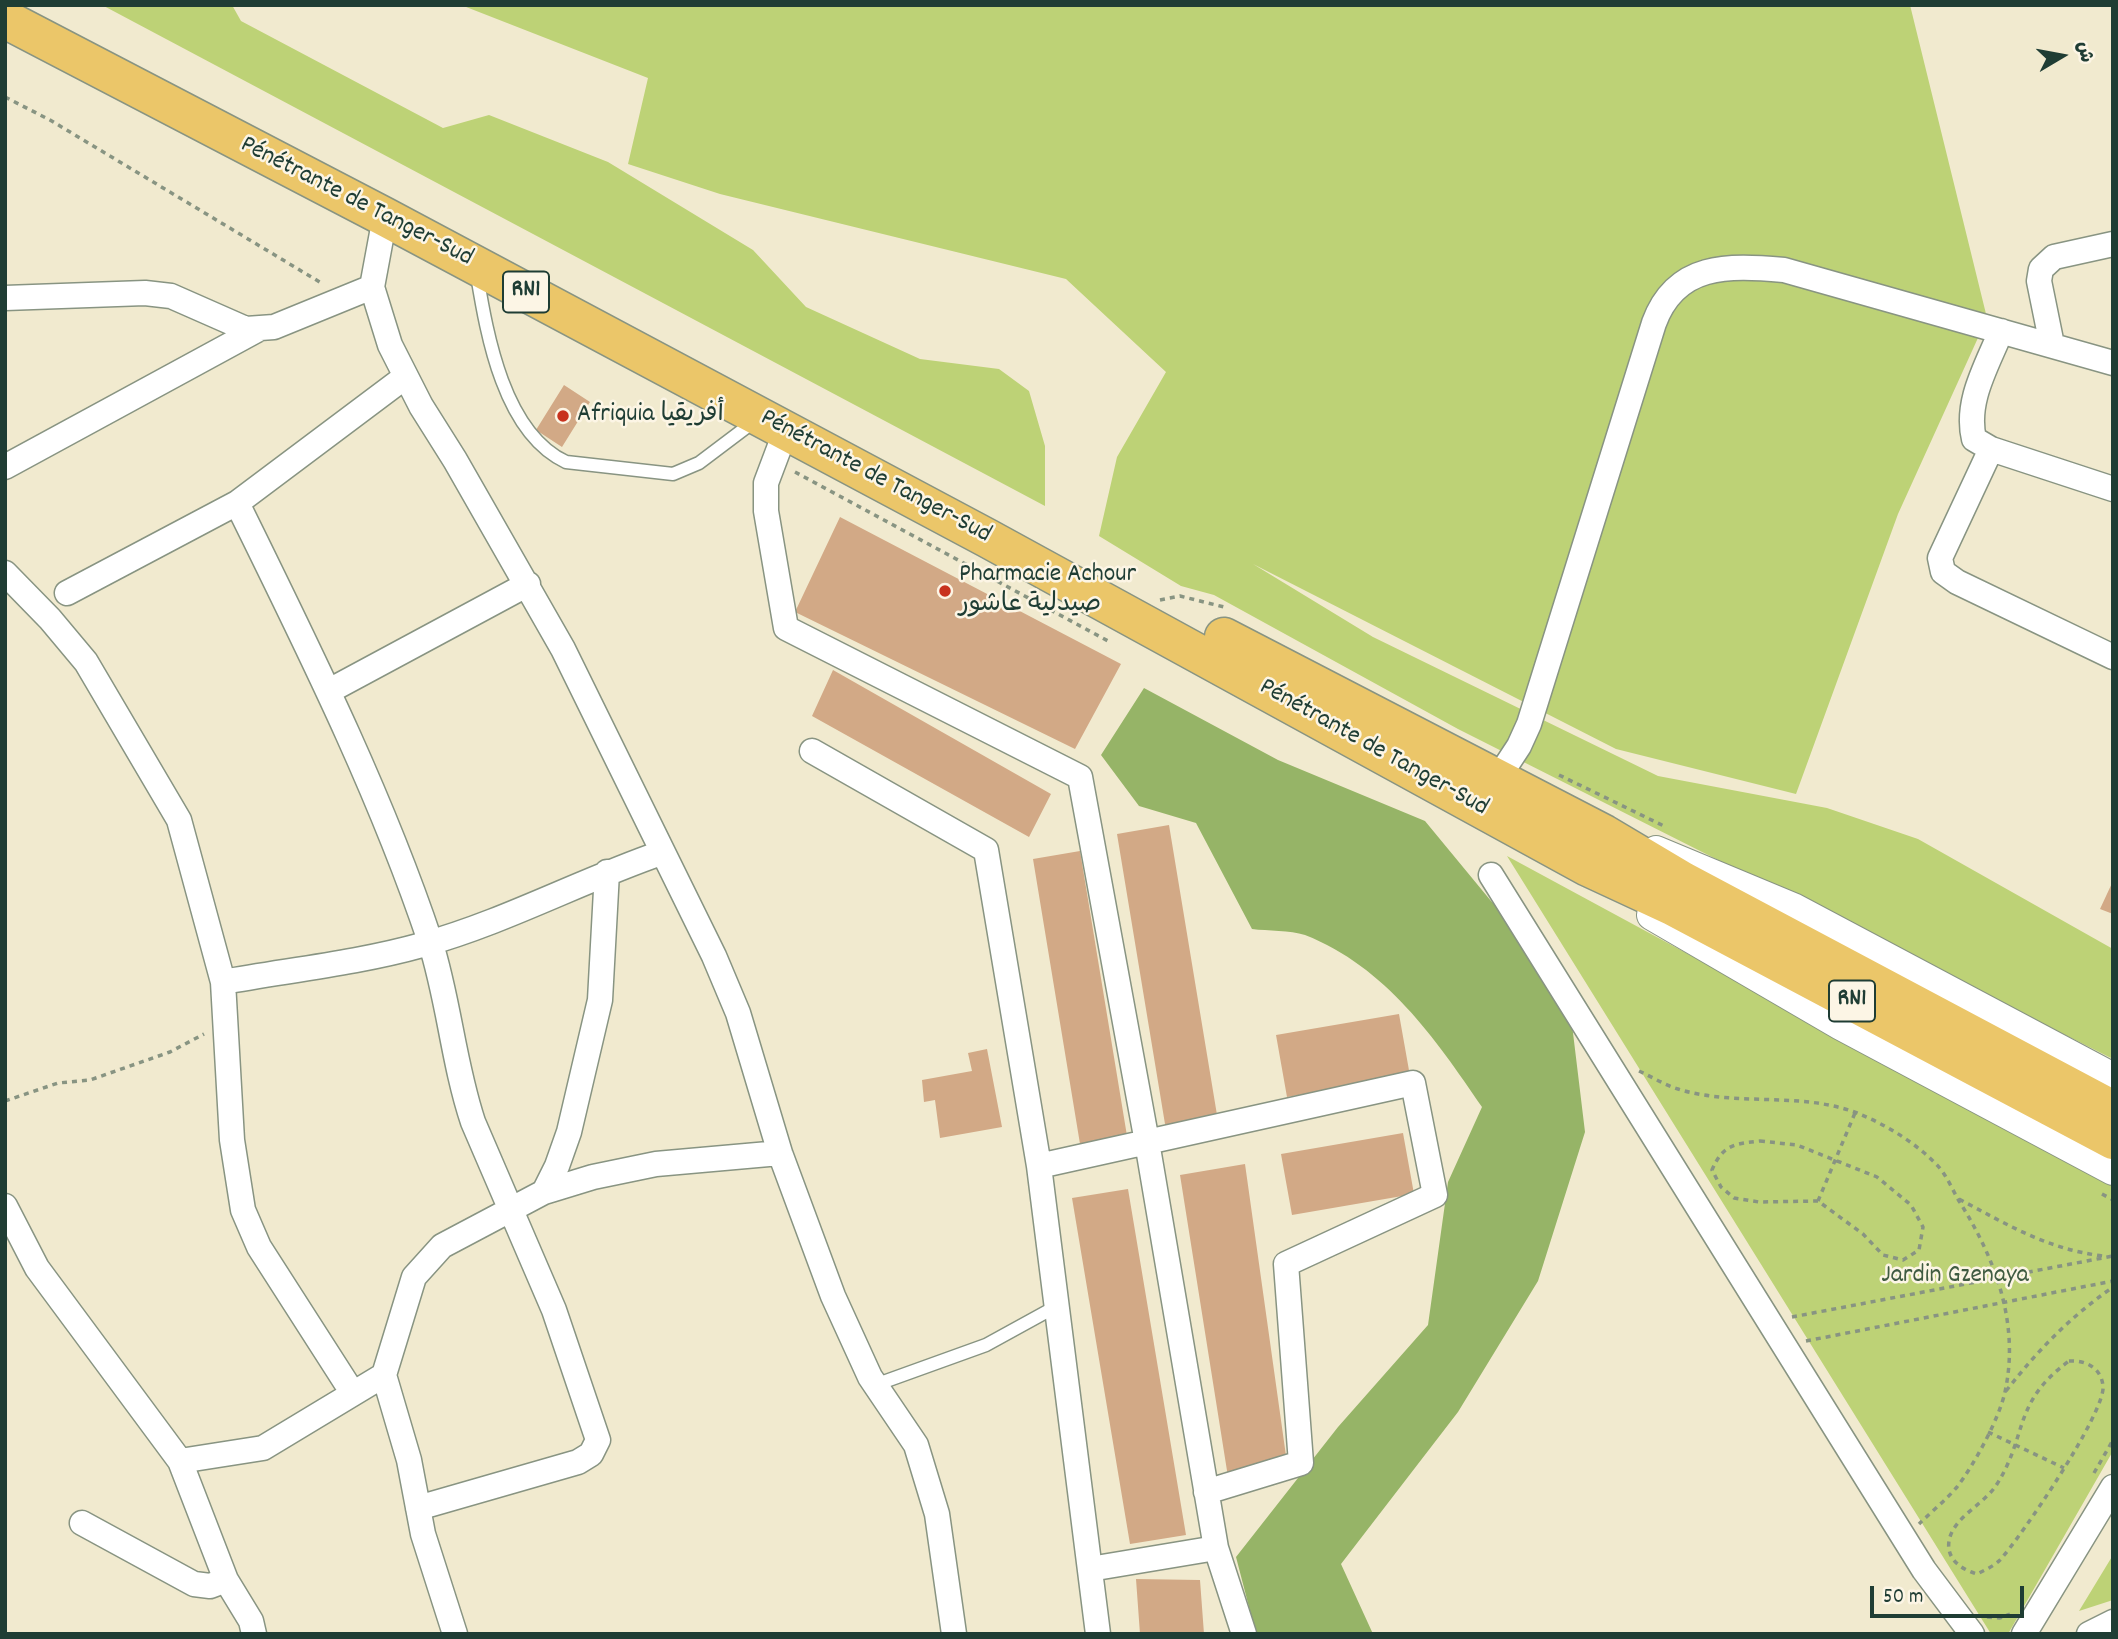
<!DOCTYPE html>
<meta charset="utf-8">
<style>
body{margin:0}
#map{position:relative;width:2118px;height:1639px;overflow:hidden;background:#f1eacf;font-family:Dekko,"Playpen Sans Arabic",sans-serif}
canvas{display:block}
.frame{position:absolute;inset:0;border:7px solid #1f3d34;pointer-events:none}
.north{position:absolute;left:2027px;top:21px;width:70px;height:70px;-webkit-text-stroke:5px #fcf5e5;paint-order:stroke;rotate:80deg;font-size:19px;font-weight:700;line-height:28px;text-align:center;color:#1f3d34}
.north::after{content:'';display:block;margin:auto;width:24px;height:32px;background:#1f3d34;clip-path:polygon(50% 0,100% 100%,50% 72%,0 100%)}
.scale{position:absolute;left:1870px;top:1586px;width:154px;height:32px;box-sizing:border-box;border:4px solid #1f3d34;border-top:0;padding-left:9px;font-size:21px;line-height:24px;white-space:nowrap;color:#1f3d34;-webkit-text-stroke:5px #fcf5e5;paint-order:stroke}
</style>
<div id="map">
<canvas width="2118" height="1639"></canvas>
<div class="frame"></div>
<div class="north">ش</div>
<div class="scale">50 m</div>
</div>
<script>
const ctx = document.querySelector('canvas').getContext('2d');
ctx.lineJoin = 'round';
function fill(path, color) { ctx.fillStyle = color; ctx.fill(path, 'evenodd'); }
function trace(path, color, width, dash) { ctx.strokeStyle = color; ctx.lineWidth = width; ctx.lineCap = dash ? 'butt' : 'round'; ctx.setLineDash(dash || []); ctx.stroke(path); }
function write(font, color, halo, rows, align = 'center') {
  ctx.font = font + ' Dekko,"Playpen Sans Arabic",sans-serif'; ctx.lineWidth = 5; ctx.setLineDash([]); ctx.textBaseline = 'middle'; ctx.strokeStyle = halo; ctx.fillStyle = color; for (const [text, x, y, turn = 0] of rows) {
    ctx.save(); ctx.translate(x, y); ctx.rotate((+turn || 0) * Math.PI / 180); ctx.textAlign = isNaN(turn) ? turn : align; if (halo) ctx.strokeText(text, 0, 0); ctx.fillText(text, 0, 0); ctx.restore();
  }
}
fill(new Path2D(`
 M102 5H232L241 21 443 128 489 115 608 162 753 250 806 307 920 359 999 369 1029 391 1045 446V506Z
 M461 5H1910L1987 318 1898 514 1796 794 1616 749 1253 564 1373 637 1658 776 1827 808 1918 839 2113 949V1059L1458 729 1214 595 1181 586 1099 536 1117 457 1166 372 1066 279 720 194 628 164 648 78Z
 M1507 856 2113 1184V1451L2008 1634H1991Z
 M2113 1555V1600L2079 1611Z`), '#bdd276');
fill(new Path2D(`
 M1144 688 1278 760 1425 821 1491 901 1566 975 1585 1132 1538 1281 1458 1412 1341 1564 1373 1634H1256L1236 1557 1338 1427 1428 1325 1448 1182 1482 1107C1435 1038 1386 967 1305 935 1290 930 1268 931 1252 929L1196 823 1139 806 1101 755Z`), '#96b467');
fill(new Path2D(`
 M564 385 590 402 562 447 536 430Z
 M840 517 1121 664 1075 749 795 612Z
 M833 670 1051 794 1029 837 812 716Z
 M1169 825 1218 1121 1166 1130 1117 834Z
 M1080 851 1128 1142 1081 1150 1033 859Z
 M2113 881V914L2100 909Z
 M1399 1014 1410 1076 1287 1097 1276 1035Z
 M987 1049 1002 1127 940 1138 935 1100 924 1102 922 1080 972 1071 968 1053Z
 M1403 1133 1414 1194 1292 1215 1281 1154Z
 M1245 1164 1287 1463 1228 1477 1180 1175Z
 M1128 1189 1186 1535 1130 1544 1072 1198Z
 M1136 1579 1200 1580 1204 1634H1140Z`), '#d2a986');
const service = new Path2D(`
 M477 275C487 336 504 433 566 462L673 474 699 463 756 420
 M875 1385 986 1345 1057 1306`);
const minor = new Path2D(`
 M385 217 372 287 390 345 421 406 455 460 563 649 714 956 738 1013 780 1153 833 1296 870 1377 916 1445 937 1514 954 1634
 M5 298 145 293 171 296 246 329 274 327 372 287
 M2001 331C1987 366 1965 401 1974 439L1991 449 2113 489
 M2052 345 2039 281 2041 269 2054 257 2113 244
 M405 377 237 503C307 646 379 789 430 941 449 1000 453 1062 473 1122L554 1310 598 1440 591 1454 578 1462 418 1508
 M786 430 766 483V511L786 628 1080 777 1147 1142 1216 1548 1090 1569
 M1991 449 1940 558 1943 572 1957 582 2113 657
 M5 467 257 330
 M5 573 50 619 86 662 179 820 223 982 232 1140 243 1210 259 1247 352 1392
 M67 593 237 503
 M329 691 528 584
 M812 751 986 850 1039 1166 1098 1634
 M1498 778 1519 746 1529 724 1654 323C1676 263 1728 265 1784 270L2113 363
 M1491 875 1924 1570 1972 1634
 M223 982C289 970 358 963 422 945 505 922 580 881 661 853
 M1039 1166 1413 1083 1435 1195 1286 1264 1301 1463 1206 1492
 M544 1192 593 1177 656 1164 780 1153
 M5 1206 37 1268 180 1461 226 1580 251 1621 254 1634
 M180 1461 263 1448 384 1375
 M82 1523 194 1584 210 1586 226 1580
 M1216 1548 1244 1634
 M455 1634 423 1534 409 1460 384 1375 414 1277 442 1246 544 1192 557 1166 569 1132 600 1000 607 872
 M2024 1634 2113 1487
 M2089 1634 2113 1622`);
const tertiary = new Path2D(`
 M1656 851 1793 908 2113 1078
 M1652 915 1841 1025 2113 1170`);
const trunk = new Path2D(`
 M5 19 385 217 987 538 1588 867 1672 906 2113 1140
 M1224 637 1604 834 1683 881 2104 1105`);
trace(service, '#889482', 15);
trace(minor, '#889482', 27);
trace(tertiary, '#889482', 32);
trace(trunk, '#889482', 41);
trace(new Path2D(`
 M5 97 50 120 323 284
 M795 472 1108 641
 M1160 600 1180 596 1224 607
 M1559 775 1666 827
 M1639 1071C1652 1077 1665 1085 1678 1089 1735 1107 1800 1091 1857 1113 1885 1124 1916 1143 1937 1165 1946 1174 1952 1189 1959 1201 1995 1258 2020 1323 2005 1392 1999 1419 1974 1465 1957 1487 1946 1500 1931 1512 1919 1524
 M5 1101 58 1083 90 1080 170 1052 204 1034
 M1760 1141 1797 1145 1877 1177 1911 1205 1923 1227 1919 1250 1903 1260 1883 1255 1863 1234 1818 1201 1759 1202 1734 1198 1721 1187 1712 1170C1723 1144 1735 1144 1760 1141Z
 M2102 1194 2113 1200
 M1959 1199C2008 1225 2047 1249 2103 1256
 M1818 1201 1855 1113
 M1792 1317 2113 1256
 M1806 1341 2113 1281
 M2069 1361C2085 1360 2101 1367 2103 1386 2106 1412 2021 1537 2000 1560 1994 1566 1985 1570 1977 1574 1963 1570 1946 1560 1949 1541 1953 1517 1985 1504 1997 1484 2028 1435 2012 1403 2069 1361Z
 M2006 1391C2039 1349 2069 1318 2113 1287
 M1988 1432 2064 1468
 M2094 1473 2113 1440
 M1987 1617 2000 1618 2010 1614`), '#889482', 3.5, [5, 5]);
trace(service, '#fff', 12);
trace(minor, '#fff', 24);
trace(tertiary, '#fff', 30);
trace(trunk, '#ebc669', 38);
for (const [x, y, r, color] of [
 [563,416,7,"#c8321e"],
 [945,591,7,"#c8321e"]
]) { const dot = new Path2D(); dot.arc(x, y, r, 0, 2 * Math.PI); ctx.fillStyle = color; ctx.fill(dot); trace(dot, '#fcf5e5', 2.5); }
for (const [x, y, w] of [
 [526,292,46],
 [1852,1001,46]
]) { const box = new Path2D(); box.roundRect(x - w / 2, y - 20.5, w, 41, 5); ctx.fillStyle = '#fcf5e5'; ctx.fill(box); trace(box, '#1f3d34', 2); }
write('bold 24px', '#1f3d34', null, [
 ["RN1",526,292],
 ["RN1",1852,1001]
]);
write('26px', '#1f3d34', '#fcf5e5', [
 ["Pénétrante de Tanger-Sud",356,203,27],
 ["Pénétrante de Tanger-Sud",875,478,28],
 ["Pénétrante de Tanger-Sud",1373,749,29]
]);
write('26px', '#1f3d34', '#fcf5e5', [
 ["Afriquia أفريقيا",577,416],
 ["Pharmacie Achour",959,576],
 ["صيدلية عاشور",959,606]
], 'left');
write('26px', '#3f5b41', '#fcf5e5', [
 ["Jardin Gzenaya",1955,1277]
]);
</script>
